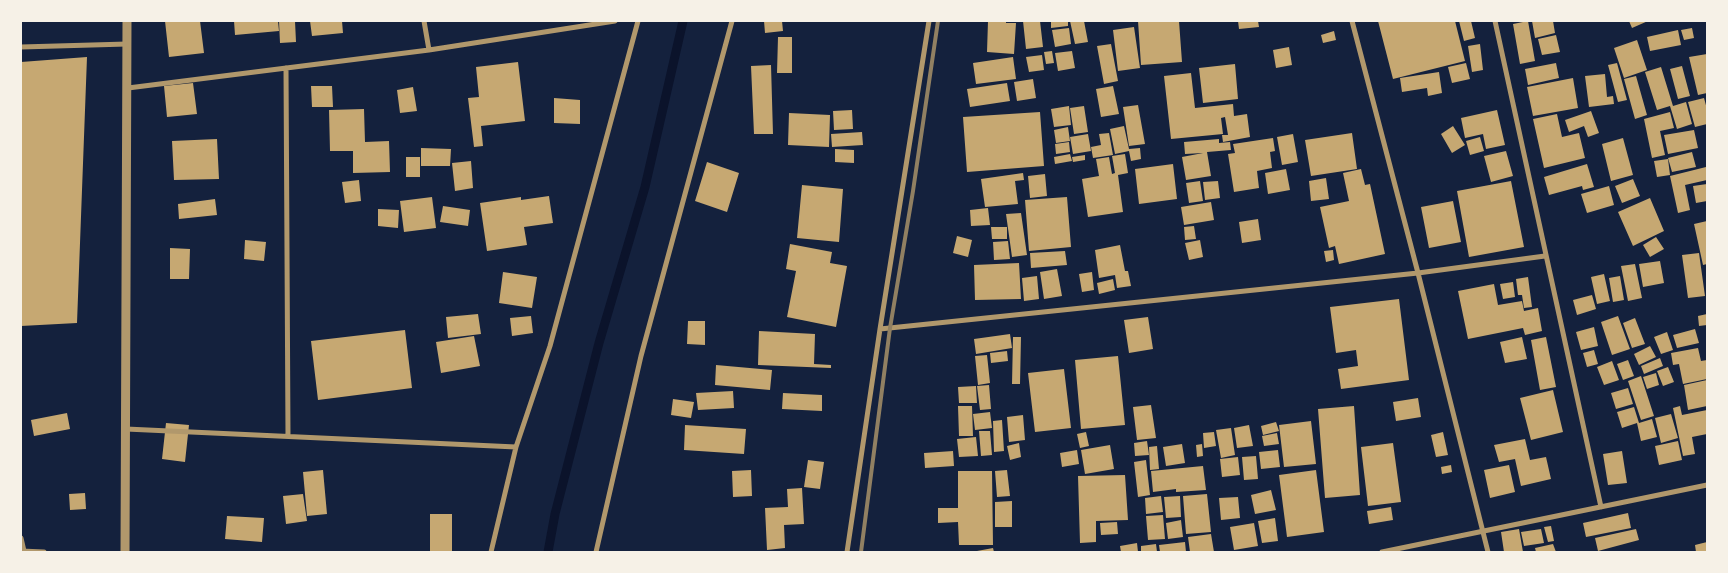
<!DOCTYPE html>
<style>
body{margin:0}
#map{position:relative;width:1728px;height:573px;overflow:hidden;background:#14213d;font-family:Overpass,sans-serif}
canvas{display:block}
.frame{position:absolute;inset:0;border:22px solid #f6f1e7;pointer-events:none}
</style>
<div id="map">
<canvas width="1728" height="573"></canvas>
<div class="frame"></div>
</div>
<script>
const ctx = document.querySelector('canvas').getContext('2d');
ctx.lineJoin = 'round';
function trace(path, color, width, dash) { ctx.strokeStyle = color; ctx.lineWidth = width; ctx.lineCap = dash ? 'butt' : 'round'; ctx.setLineDash(dash || []); ctx.stroke(path); }
function fill(path, color) { ctx.fillStyle = color; ctx.fill(path, 'evenodd'); }
trace(new Path2D(`
 M548 552 555 514 599 343 645 187 683 21`), '#0b132b', 9);
fill(new Path2D(`
 M165 21H200L204 53 169 57Z
 M234 21H278L279 31 235 35Z
 M279 21H295L296 42 280 43Z
 M310 21H342L343 33 312 36Z
 M764 21H782L783 31 765 33Z
 M988 21H1006V23H1016L1014 54 987 52Z
 M1023 21H1040L1043 47 1026 49Z
 M1051 21H1068V26L1051 28Z
 M1070 21H1084L1088 42 1075 44Z
 M1138 21H1179L1182 62 1141 65Z
 M1238 21H1258L1259 27 1239 29Z
 M1378 21H1455L1465 61 1393 79Z
 M1459 21H1471L1475 38 1464 41Z
 M1528 21 1535 61 1520 64 1513 24Z
 M1532 21H1553L1555 33 1535 38Z
 M1629 21H1648L1632 28Z
 M1134 27 1140 68 1118 71 1113 30Z
 M1069 28 1071 44 1055 47 1052 30Z
 M1692 28 1694 38 1684 40 1681 30Z
 M1678 30 1681 45 1650 51 1647 37Z
 M1334 31 1336 40 1323 43 1321 35Z
 M1556 35 1560 52 1542 55 1538 39Z
 M778 37H792V73H777Z
 M1637 40 1647 70 1624 78 1614 48Z
 M1111 44 1118 81 1104 84 1097 46Z
 M1480 44 1483 70 1472 72 1468 46Z
 M1289 47 1292 65 1276 68 1273 50Z
 M1052 51 1054 63 1046 64 1044 52Z
 M1072 51 1075 68 1058 71 1055 53Z
 M1707 54V93L1698 95 1689 57Z
 M1042 55 1044 70 1029 72 1026 57Z
 M87 57 77 323 21 326V62Z
 M1013 57 1016 79 976 84 973 63Z
 M518 62 525 121 481 126 483 146 474 147 468 98 479 97 476 67Z
 M1466 63 1470 79 1452 83 1448 67Z
 M1556 63 1559 78 1528 85 1525 69Z
 M1617 63 1627 100 1618 102 1608 65Z
 M1235 64 1238 99 1203 103 1199 68Z
 M771 65 773 134H754L751 66Z
 M1682 66 1690 96 1678 99 1670 69Z
 M1661 67 1673 106 1686 102 1692 124 1677 129 1670 106 1657 110 1645 72Z
 M1439 72 1442 93 1428 96 1427 88 1402 92 1400 78Z
 M1191 73 1195 108 1233 104 1234 116 1247 114 1250 137 1223 142 1222 135H1228L1225 117 1221 118 1223 134 1171 139 1164 76Z
 M1605 74 1607 97 1613 96 1614 104 1589 107 1585 76Z
 M1636 76 1647 115 1635 119 1624 79Z
 M1573 78 1578 108 1533 116 1527 87Z
 M1033 79 1036 98 1017 101 1014 82Z
 M193 83 197 114 167 117 164 86Z
 M1007 83 1010 101 970 107 967 89Z
 M311 86H332L333 107H312Z
 M1113 86 1119 114 1101 117 1096 89Z
 M413 87 417 111 400 113 397 90Z
 M554 98 580 100V124L554 123Z
 M1704 98 1707 109V124L1695 127 1688 102Z
 M1138 105 1145 144 1129 146 1123 107Z
 M1069 106 1071 125 1054 127 1051 109Z
 M1084 106 1088 132 1074 134 1070 108Z
 M364 109 365 142 389 141 390 172 353 173V151H330L329 110Z
 M852 110 853 129 834 130 833 111Z
 M1497 110 1505 145 1486 149 1483 134 1465 138 1461 118Z
 M1591 111 1599 133 1588 137 1584 126 1569 132 1565 120Z
 M1040 112 1044 166 967 172 963 117Z
 M1670 112 1674 128 1660 131 1665 155 1652 158 1644 119Z
 M789 113 830 115 829 147 788 145Z
 M1557 114 1562 137 1579 133 1585 158 1544 168 1533 119Z
 M1124 126 1129 149 1140 148 1141 159 1131 161 1129 151 1115 154 1110 129Z
 M1453 126 1465 145 1452 153 1441 134Z
 M1068 127 1070 141 1056 143 1054 130Z
 M1694 130 1698 148 1668 154 1664 135Z
 M862 132 863 145 832 147 831 134Z
 M1109 133 1113 155 1093 158 1091 147 1101 145 1099 134Z
 M1352 133 1357 169 1311 176 1305 140Z
 M1088 134 1091 151 1073 154 1070 137Z
 M1293 134 1298 162 1282 165 1277 137Z
 M1480 137 1484 151 1470 155 1466 141Z
 M1273 138 1275 151 1270 152 1272 168 1257 171 1259 188 1234 192 1228 154 1235 153 1233 144Z
 M1623 138 1633 175 1611 181 1602 144Z
 M217 139 219 179 174 180 172 141Z
 M1219 139V143L1230 142 1231 150 1207 152 1211 176 1186 180 1182 157 1203 153 1185 154 1184 142Z
 M1069 142 1070 152 1056 154 1055 144Z
 M421 148 451 149 450 166H421Z
 M835 149 854 150V163L835 162Z
 M1506 151 1513 176 1491 182 1484 156Z
 M1692 152 1696 167 1672 172 1668 158Z
 M1070 154 1072 161 1055 164 1054 157Z
 M1125 154 1128 173 1118 175 1123 212 1088 217 1082 179 1099 176 1096 159 1109 157 1112 174 1115 173 1112 156Z
 M1085 155V160L1073 162 1072 157Z
 M406 157H420V177H406Z
 M1668 159 1670 175 1657 177 1654 161Z
 M471 161 473 188 455 191 452 163Z
 M707 162 739 173 727 212 695 201Z
 M1173 164 1177 199 1139 204 1135 169Z
 M1587 164 1594 187 1583 190 1582 186 1549 195 1544 177Z
 M1706 167 1707 180 1685 185 1690 210 1678 213 1670 176Z
 M1286 169 1290 190 1268 194 1265 173Z
 M1361 169 1365 185 1370 184 1385 254 1339 264 1335 246 1329 248 1320 207 1349 201 1343 173Z
 M1023 173 1024 180 1015 181 1018 204 985 207 981 179Z
 M1045 174 1047 196 1030 198 1028 176Z
 M1326 178 1329 199 1311 201 1309 181Z
 M1633 179 1640 196 1622 203 1615 186Z
 M359 180 361 201 345 203 342 182Z
 M1200 181 1203 201 1189 203 1186 183Z
 M1218 181 1220 198 1205 200 1203 182Z
 M1511 181 1524 247 1469 257 1457 191Z
 M1707 184V201L1696 203 1693 186Z
 M802 185 843 189 839 242 797 238Z
 M1609 186 1614 205 1587 213 1581 194Z
 M549 196 553 223 524 227 527 245 487 251 480 203 521 197V200Z
 M432 197 436 228 404 232 400 201Z
 M1067 197 1071 247 1029 251 1025 200Z
 M1650 198 1664 231 1633 246 1618 212Z
 M215 199 217 215 179 219 178 204Z
 M1453 201 1461 242 1429 248 1421 207Z
 M1211 202 1214 220 1184 225 1181 207Z
 M443 206 470 210 468 226 440 222Z
 M988 208 990 225 971 226 970 210Z
 M378 209 399 210 398 228 378 226Z
 M1021 213 1027 255 1012 257 1006 214Z
 M1258 219 1261 240 1242 243 1239 222Z
 M1707 221V264L1703 265 1694 224Z
 M1194 226 1196 239 1185 240 1184 227Z
 M991 227H1007V239H992Z
 M957 236 972 240 968 257 953 253Z
 M1656 237 1664 249 1650 257 1643 245Z
 M245 240 266 242 264 261 244 259Z
 M1200 240 1203 257 1189 260 1185 243Z
 M1008 241 1010 259 994 260 993 242Z
 M790 244 832 252 830 263 847 266 836 327 787 317 796 271 786 269Z
 M1120 245 1125 271H1128L1131 286 1117 288 1115 275 1099 278 1095 250Z
 M170 248 190 249 189 279H170Z
 M1333 250 1334 260 1326 262 1324 251Z
 M1065 251 1067 265 1031 268 1030 253Z
 M1699 253 1705 296 1688 298 1682 255Z
 M1660 261 1664 283 1643 287 1639 264Z
 M1019 263 1021 299 975 300 974 265Z
 M1635 264 1642 298 1628 301 1621 266Z
 M1057 269 1062 296 1044 299 1040 272Z
 M503 272 537 277 532 308 499 303Z
 M1092 272 1094 290 1082 292 1079 274Z
 M1604 274 1610 301 1597 304 1591 277Z
 M1037 276 1039 299 1024 301 1022 278Z
 M1620 276 1624 300 1613 302 1609 278Z
 M1528 277 1532 307 1524 308 1522 295H1518L1516 279Z
 M1113 279 1115 290 1099 294 1097 283Z
 M1513 282 1515 297 1503 299 1500 284Z
 M1494 284 1498 305 1522 301 1524 311 1538 308 1542 331 1525 335 1523 328 1468 339 1458 291Z
 M1592 295 1596 309 1577 315 1573 300Z
 M1399 299 1409 380 1341 389 1338 369 1358 366 1356 350 1336 353 1330 307Z
 M478 314 481 334 448 338 446 317Z
 M1707 314V325L1699 326 1698 316Z
 M531 316 533 333 512 336 510 318Z
 M1618 316 1630 349 1612 355 1601 322Z
 M1148 317 1153 349 1129 353 1124 320Z
 M1635 318 1645 344 1632 348 1623 323Z
 M688 321H705V345L687 344Z
 M1594 327 1598 346 1581 350 1576 332Z
 M1695 329 1699 343 1677 348 1673 335Z
 M405 330 412 388 318 400 311 341Z
 M759 331 815 334 814 364 831 365V368L758 365Z
 M1667 332 1673 350 1661 354 1654 337Z
 M1010 334 1012 348 976 354 974 339Z
 M474 336 480 366 441 373 436 342Z
 M1013 337H1021L1020 384H1012Z
 M1522 337 1527 359 1505 363 1500 342Z
 M1546 337 1556 387 1540 390 1531 340Z
 M1650 346 1656 357 1639 365 1634 354Z
 M1698 348 1701 361 1707 360V379L1683 384 1679 364 1673 365 1671 353Z
 M1594 350 1598 364 1587 367 1583 353Z
 M1007 351 1008 361 991 363 990 353Z
 M987 355 990 383 978 385 975 356Z
 M1118 356 1125 425 1081 429 1075 360Z
 M1660 358 1663 366 1644 374 1641 366Z
 M1628 360 1634 376 1623 380 1617 364Z
 M1612 361 1619 380 1604 385 1597 367Z
 M716 365 772 370 770 390 715 385Z
 M1668 367 1674 382 1663 386 1657 371Z
 M1064 369 1071 428 1035 432 1028 373Z
 M1656 373 1659 385 1647 389 1643 377Z
 M1641 376 1654 416 1641 420 1628 381Z
 M1707 380V406L1688 410 1684 385Z
 M989 385 991 409 980 410 977 386Z
 M976 386 977 403H959L958 387Z
 M1628 388 1633 404 1616 409 1611 393Z
 M1553 390 1563 432 1531 440 1520 398Z
 M733 391 734 408 698 410 696 393Z
 M783 393 822 395V411L782 409Z
 M1418 398 1421 417 1396 421 1393 402Z
 M673 399 694 402 691 418 671 415Z
 M1151 405 1156 438 1137 440 1133 407Z
 M958 406H972L973 436H959Z
 M1354 406 1360 495 1325 498 1318 409Z
 M1680 406 1682 415 1707 410V434L1692 437 1695 454 1683 456 1673 408Z
 M1634 407 1639 423 1652 419 1657 437 1641 441 1637 423 1622 428 1617 412Z
 M990 412 992 428 975 430 973 414Z
 M67 413 70 429 34 436 31 420Z
 M1671 414 1678 438 1661 443 1655 418Z
 M1023 415 1025 440 1009 442 1007 417Z
 M1002 420 1004 451 994 452 993 421Z
 M1311 421 1316 464 1284 467 1279 425Z
 M1276 422 1279 431 1263 435 1261 426Z
 M166 423 189 425 185 462 162 459Z
 M685 425 746 429 744 454 684 450Z
 M1249 425 1253 446 1237 448 1234 428Z
 M1231 428 1235 455 1221 458 1216 430Z
 M979 431H990L992 455 981 456Z
 M1086 432 1089 446 1080 448 1077 434Z
 M1214 432 1216 446 1204 448 1203 433Z
 M1443 432 1448 455 1436 457 1431 435Z
 M1277 433 1279 444 1264 446 1262 436Z
 M976 437 978 456 959 457 957 439Z
 M1525 439 1530 460 1546 457 1551 479 1521 486 1515 459 1499 462 1494 445Z
 M1147 441 1149 455 1135 456 1134 443Z
 M1678 441 1682 460 1659 465 1655 446Z
 M1019 443 1021 457 1010 460 1007 446Z
 M1393 443 1401 502 1368 506 1361 447Z
 M1182 444 1185 463 1166 466 1163 447Z
 M1202 444 1203 456 1197 457 1196 445Z
 M1110 445 1114 469 1085 474 1081 450Z
 M1157 446 1159 469 1150 470 1149 447Z
 M1077 450 1079 464 1062 467 1060 453Z
 M1278 450 1280 467 1261 469 1259 452Z
 M953 451 954 466 925 468 924 453Z
 M1622 451 1627 483 1608 485 1603 454Z
 M1256 456 1258 479 1244 480 1242 457Z
 M1238 457 1240 475 1222 477 1220 459Z
 M808 460 824 462 820 489 804 487Z
 M1146 460 1150 495 1138 497 1134 462Z
 M1451 465 1452 472 1442 474 1441 467Z
 M1509 465 1515 492 1490 498 1484 470Z
 M1203 466 1206 490 1176 492V489L1153 492 1151 471Z
 M323 470 327 514 307 516 303 472Z
 M751 470 752 496 733 497 732 471Z
 M1007 470 1010 496 997 497 995 471Z
 M1316 470 1324 532 1287 537 1279 475Z
 M958 471H992L993 545H959L958 522 938 523V508H958Z
 M1125 475 1128 520 1096 521V542L1080 543 1078 476Z
 M802 488 804 524 784 525 785 548 767 550 765 508 788 507 787 489Z
 M1271 490 1276 510 1255 514 1251 495Z
 M85 493 86 509 70 510 69 494Z
 M303 494 307 521 286 524 283 496Z
 M1207 494 1211 532 1186 534 1183 496Z
 M1161 496 1163 512 1146 514 1145 498Z
 M1180 496 1181 517 1166 518 1164 497Z
 M1238 497 1240 518 1221 520 1219 498Z
 M1012 501V527H995V502Z
 M1391 507 1393 520 1369 524 1367 511Z
 M1628 513 1631 528 1586 537 1583 523Z
 M430 514H452V552H430Z
 M1163 515 1165 539 1148 540 1146 516Z
 M227 516 264 518 262 542 225 539Z
 M1275 518 1278 541 1262 543 1258 521Z
 M1181 520 1183 537 1168 539 1166 523Z
 M1117 522 1118 534 1101 535 1100 523Z
 M1254 523 1258 546 1234 550 1230 527Z
 M1551 526 1554 541 1548 542 1544 527Z
 M1519 529 1523 552H1504L1501 532Z
 M1541 529 1544 543 1524 546 1521 532Z
 M1636 529 1639 540 1598 551 1595 538Z
 M1211 534 1214 552H1190L1188 537Z
 M1185 542 1186 552H1160L1159 545Z
 M1707 542V552H1696L1695 545Z
 M1137 543 1138 552H1121L1120 546Z
 M1156 544 1157 552H1141V546Z
 M1553 544 1556 552H1536L1535 548Z
 M993 548 994 552H977V551Z`), '#c6a872');
trace(new Path2D(`
 M424 21 429 50
 M1352 21 1418 273 1488 552
 M1495 21 1601 507
 M21 47 127 44
 M286 68 288 436
 M128 88 429 50 615 21
 M880 329 1418 273 1545 256
 M126 429 516 447
 M21 538 24 551
 M21 551 44 552
 M491 552 516 447 550 346 638 21
 M596 552 641 356 732 21
 M847 552 880 329 929 21
 M1382 552 1707 485`), '#b1986c', 5);
trace(new Path2D(`
 M125 552 127 21`), '#b1986c', 9);
trace(new Path2D(`
 M861 552 890 328 913 191 938 21`), '#918062', 4);
</script>
